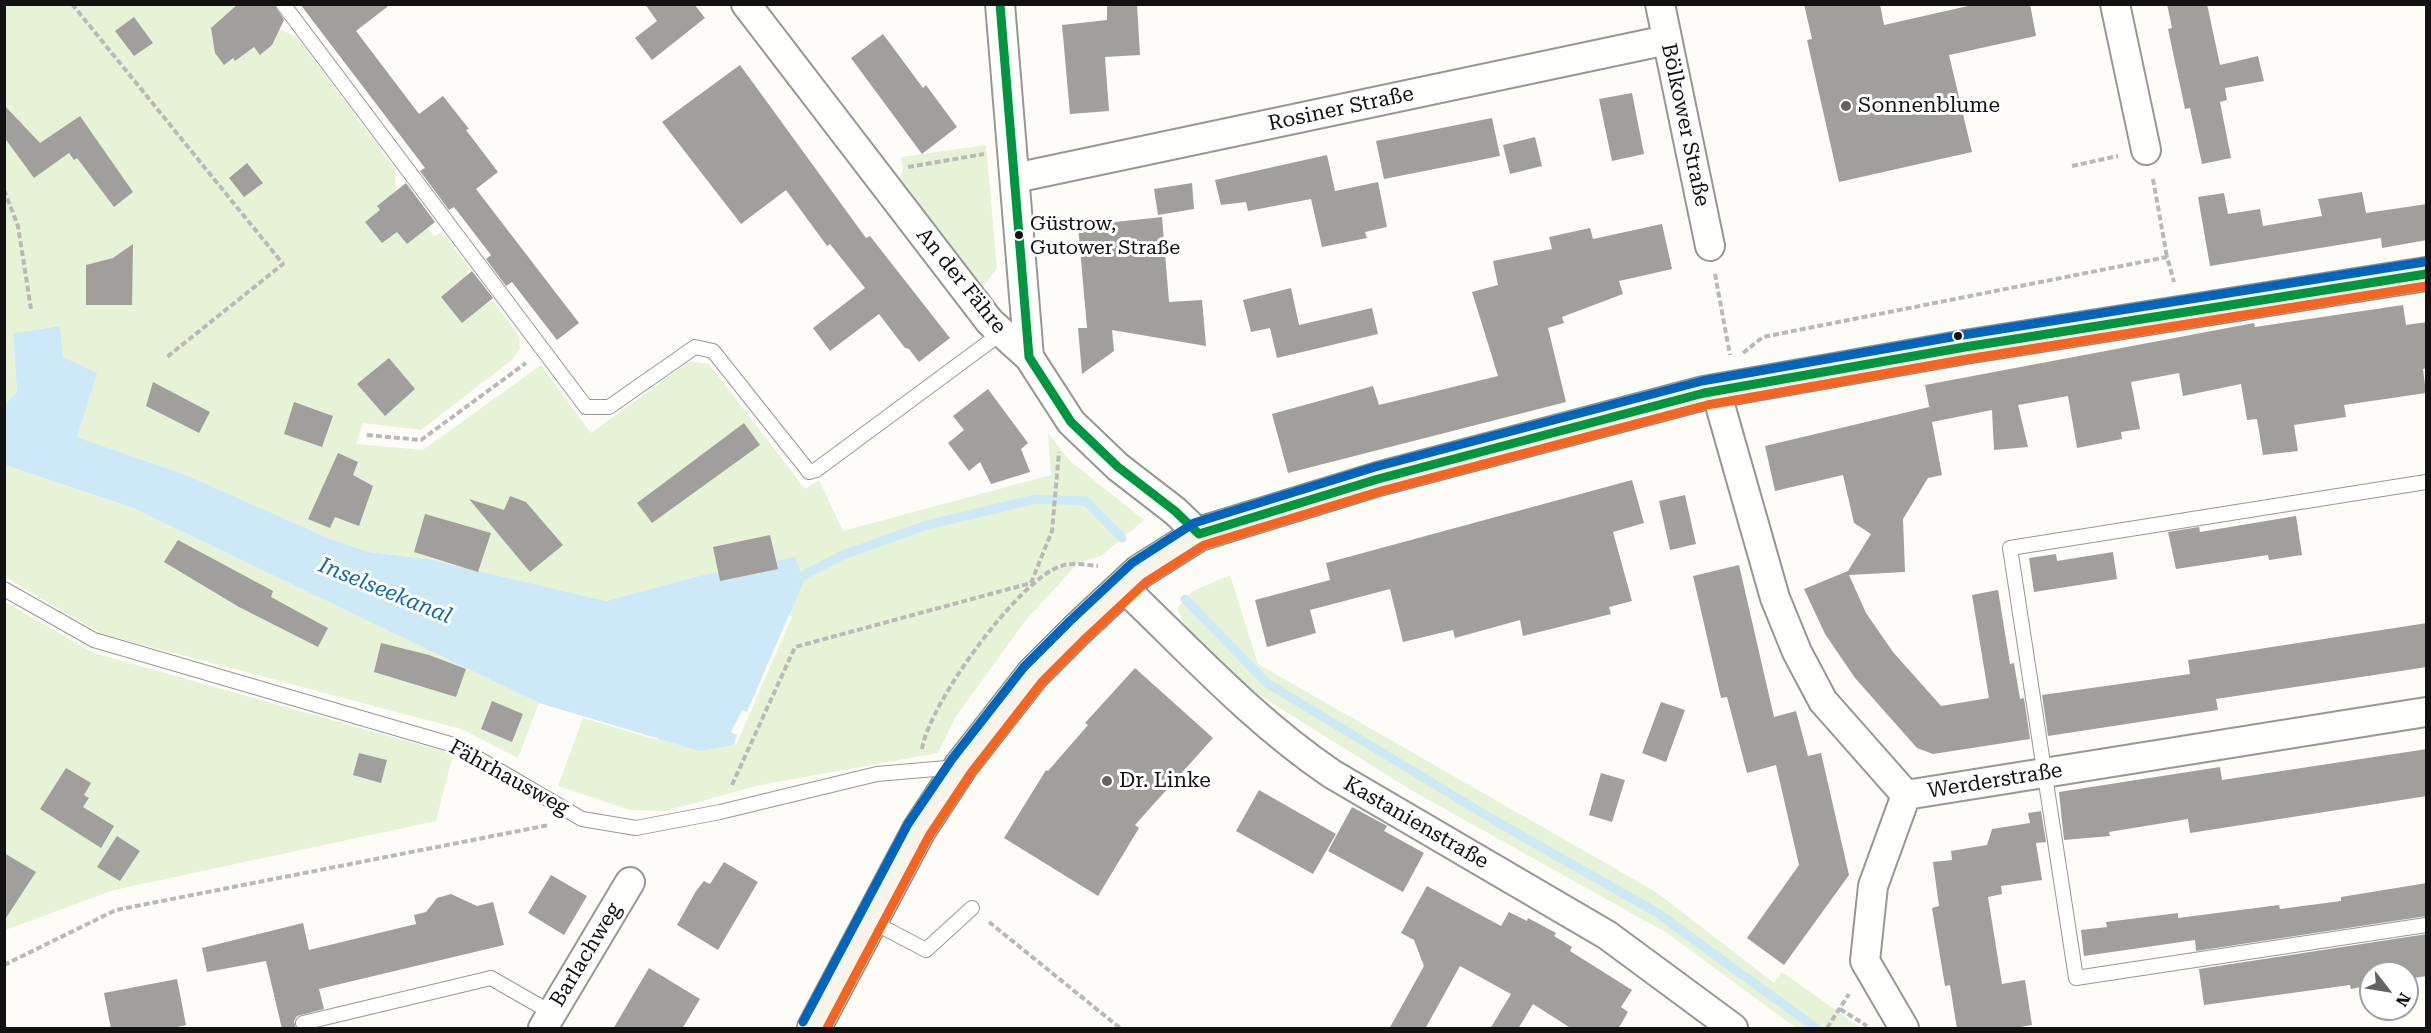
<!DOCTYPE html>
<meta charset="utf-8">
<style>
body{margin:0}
#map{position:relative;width:2431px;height:1033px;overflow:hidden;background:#fdfcf7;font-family:"Roboto Serif",serif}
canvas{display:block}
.frame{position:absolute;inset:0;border:6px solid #111;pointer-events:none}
.north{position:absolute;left:2359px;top:961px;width:60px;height:60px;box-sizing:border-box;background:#fff;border:2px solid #a0a0a0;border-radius:50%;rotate:121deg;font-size:16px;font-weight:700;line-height:24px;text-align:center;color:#111}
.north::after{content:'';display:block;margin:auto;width:21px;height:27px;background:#646362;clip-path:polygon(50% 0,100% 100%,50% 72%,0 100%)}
</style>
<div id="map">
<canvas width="2431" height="1033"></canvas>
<div class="frame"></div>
<div class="north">N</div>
</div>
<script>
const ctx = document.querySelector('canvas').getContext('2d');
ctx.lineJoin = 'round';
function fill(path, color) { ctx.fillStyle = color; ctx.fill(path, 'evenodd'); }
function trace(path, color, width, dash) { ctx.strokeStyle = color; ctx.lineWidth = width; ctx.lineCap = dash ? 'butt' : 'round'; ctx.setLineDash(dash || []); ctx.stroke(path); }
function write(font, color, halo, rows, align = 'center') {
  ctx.font = font + ' "Roboto Serif",serif'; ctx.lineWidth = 6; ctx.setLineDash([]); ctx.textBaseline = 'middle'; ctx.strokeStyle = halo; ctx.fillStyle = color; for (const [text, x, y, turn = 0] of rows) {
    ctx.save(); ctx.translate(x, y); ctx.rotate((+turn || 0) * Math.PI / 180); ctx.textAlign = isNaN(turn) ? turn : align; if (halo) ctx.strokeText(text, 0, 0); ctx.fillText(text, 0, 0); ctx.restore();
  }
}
fill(new Path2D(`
 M5 5H259L278 29 296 36 395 169 396 189 434 236 442 232 469 268 465 279 486 305 493 301 519 336 520 348 513 359 421 430 363 423 356 444 423 450 541 365 591 433 690 361 709 364 805 489 819 480 843 531 1051 475 1048 433 1070 461 1144 520 1101 556 1078 563 1025 621 955 718 938 753 760 785 665 811 630 810 558 786 583 718 657 740 699 576 606 601 428 559 369 552 328 538 186 475 77 437 96 373 63 357 60 326 13 333 17 393 5 404Z
 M986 145 997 268 982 288 899 181 903 169 901 157Z
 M5 465 133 508 539 703 518 758 461 729 102 634 5 577Z
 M1230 575 1258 664 1656 892 1774 983 1782 972 1861 1028H1796L1667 933 1411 790 1256 693 1188 632 1177 608 1193 591Z
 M5 602 94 653 453 754 436 821 114 890 5 930Z`), '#e7f3d7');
fill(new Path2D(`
 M60 326 63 357 97 373 77 437 186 475 328 538 369 552 428 559 606 601 699 576 795 557 804 581 733 745 700 751 539 703 133 508 5 465V404L17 392 13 333Z`), '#cde8f7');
fill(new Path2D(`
 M789 615 792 617 736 745 734 743 737 735 731 732 742 710 747 712Z`), '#fdfcf7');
trace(new Path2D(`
 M802 576 843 555 927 525 1036 499 1086 501 1122 538
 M1185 599 1267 683 1492 819 1656 912 1816 1028`), '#cde8f7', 9);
fill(new Path2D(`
 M238 4H274L284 20 272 45 260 55 254 47 235 61 233 58 224 65 215 53 211 28Z
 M300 4H391L356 31 419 114 443 96 469 129 466 130 498 172 476 189 579 323 557 340 512 282 506 286 486 259 491 255 454 207 449 210 420 171 425 168Z
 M645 4H694L705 18 652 60 635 38 657 21Z
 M1107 4H1137L1140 55 1105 57 1109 111 1070 114 1062 25 1107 20Z
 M1804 4H1880L1884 25 1977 4H2030L2036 36 1949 55 1972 152 1839 182 1807 40 1812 39Z
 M2167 4H2207L2220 65 2258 56 2264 81 2225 88 2227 100 2220 102 2231 158 2202 164 2190 108 2185 109 2168 29 2172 28Z
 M134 17 153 43 134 56 115 31Z
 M883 34 923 88 926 85 957 127 922 154 851 58Z
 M740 65 866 238 870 236 950 338 919 362 909 349 905 348 879 314 830 351 813 328 865 288 830 244 827 246 786 190 741 224 662 122Z
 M1632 93 1644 154 1612 161 1599 99Z
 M4 105 40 143 80 116 133 192 114 207 77 158 74 160 69 153 34 178 4 137Z
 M1492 118 1500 156 1384 179 1376 141Z
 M1535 137 1542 166 1510 174 1503 145Z
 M1327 155 1335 191 1378 182 1387 227 1365 232 1367 238 1322 247 1311 199 1248 211 1246 202 1221 205 1215 180Z
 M247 163 263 183 244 197 229 178Z
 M406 183 435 222 407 244 397 232 382 243 365 222 380 210 377 206Z
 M1192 183 1194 209 1158 215 1154 189Z
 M2362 192 2366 213 2427 204V240L2382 248 2381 238 2210 266 2198 197 2224 193 2228 214 2260 209 2263 226 2322 216 2318 199Z
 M1162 217 1169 302 1202 300 1206 346 1112 330 1114 351 1082 374 1078 328H1087L1078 226Z
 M1662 224 1672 269 1619 281 1623 294 1562 317 1564 323 1548 328 1566 402 1288 473 1272 414 1373 386 1379 405 1498 376 1472 292 1498 285 1493 261 1552 249 1549 237 1590 228 1593 239Z
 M133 244 132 305H86V265L113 258Z
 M472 271 493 298 462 323 441 297Z
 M1291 288 1299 325 1372 308 1378 334 1277 358 1270 328 1251 332 1243 300Z
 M2403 305 2406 325 2427 322V368L2423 369 2426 393 2344 405 2346 417 2294 425 2298 451 2263 455 2257 419 2247 420 2241 384 2183 396 2179 373 2131 382 2140 429 2121 432 2122 439 2077 448 2068 396 2018 405 2028 447 1994 450 1992 410 1932 422 1942 475 1928 478 1903 519 1905 572 1849 575 1866 613 1893 652 1941 706 1989 698 1972 595 1998 590 2010 664 2014 663 2020 699 2024 698 2030 739 1933 754 1917 748 1855 678 1825 634 1804 589 1848 571 1871 534 1854 523 1843 475 1775 491 1765 446 1929 407 1930 411 1925 385 2254 323 2255 327Z
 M389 358 415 389 385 416 357 384Z
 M153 382 210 412 199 433 146 406Z
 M988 389 1028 443 1021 449 1030 472 991 484 980 462 969 471 948 443 964 430 953 416Z
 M294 402 333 416 322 447 284 434Z
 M744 423 760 445 652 523 637 503Z
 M338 453 358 462 353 475 373 486 359 526 335 517 330 528 308 519Z
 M1632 480 1644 523 1613 532 1632 601 1609 607 1611 614 1523 636 1520 620 1455 638 1453 630 1403 642 1390 589 1310 610 1316 633 1267 647 1255 600 1330 580 1326 563Z
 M1685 495 1696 544 1670 550 1659 501Z
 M510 496 526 502 563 545 530 572 469 499 504 510Z
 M425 514 491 533 478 572 414 552Z
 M2296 516 2302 555 2269 560 2268 555 2176 569 2168 532 2199 527 2200 532Z
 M770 535 778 569 720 581 713 547Z
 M178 540 273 591 271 597 328 628 318 647 239 607 164 562Z
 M2113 552 2117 579 2034 592 2029 558 2056 554 2057 561Z
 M1739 565 1774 717 1796 711 1808 756 1821 753 1849 875 1784 965 1747 938 1799 865 1776 765 1747 773 1727 697 1721 698 1693 576Z
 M2427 623V667L2216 699 2218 710 2048 736 2042 695 2190 674 2188 660Z
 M381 643 429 655 466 669 456 697 374 672Z
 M1135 668 1213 738 1135 825 1139 828 1098 896 1004 838 1046 770 1048 771 1088 725 1085 723Z
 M492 701 523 714 512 742 481 729Z
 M1661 702 1685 710 1666 762 1642 753Z
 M2427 749V796L2190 833 2188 819 2109 832 2110 836 2064 840 2059 792 2220 767 2222 780Z
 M359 753 387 760 381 783 353 775Z
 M66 768 91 783 84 795 89 798 83 807 114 826 101 848 40 809Z
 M1601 773 1625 780 1612 822 1589 815Z
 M1259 790 1336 834 1313 874 1236 831Z
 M1352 807 1387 826 1384 831 1424 853 1403 892 1328 851Z
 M2041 811 2046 842 2036 843 2042 880 2001 886 2002 894 1988 897 2002 984 2025 980 2032 1025 2008 1029H1957L1950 985 1945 986 1932 908 1939 906 1933 862 1952 860 1951 851 1987 845 1992 829 2030 823 2028 813Z
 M117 836 140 851 120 881 97 867Z
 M4 853 36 872 4 921Z
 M724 862 758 882 718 950 677 925 696 891 704 881 710 884Z
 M551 875 587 896 564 935 528 913Z
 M2427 883V916L2196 951 2195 940 2084 956 2081 930 2107 927 2106 922 2178 913V918L2279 905 2280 909 2341 901V897Z
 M1427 886 1501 926 1509 912 1527 921 1528 918 1556 933 1554 936 1572 947 1570 951 1632 990 1621 1007 1628 1012 1618 1029H1572L1533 1004 1518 1029H1490L1511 994 1460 966 1425 1029H1389L1424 966 1414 940 1401 933Z
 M451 894 477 906 493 902 504 945 319 989 324 1009 297 1016 294 1021 296 1029H282L266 961 207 972 202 948 303 923 309 950 416 924 414 915 426 912 437 898Z
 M2427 934V976L2407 979V973H2371V985L2351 989 2350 985 2204 1005 2199 969Z
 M649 968 700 999 682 1029H613Z
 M177 979 186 1025 168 1029H111L104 993Z`), '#a19f9c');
const service = new Path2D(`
 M283 4 586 407H609L695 347 713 351 806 468 809 472 816 470 1000 334
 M2426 482 2010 548 2076 978 2426 925
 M4 589 94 640 457 746 582 819 636 828 720 812 877 774 958 767
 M871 921 926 950 972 908
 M303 1023 491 978 552 1013`);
const minor = new Path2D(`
 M746 4 990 322 1029 357 1071 422 1118 467 1175 511 1199 534
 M1000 4 1029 357
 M1660 4 1710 246
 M2115 4 2146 150
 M1015 178 1667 40
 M1716 391 1775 598 1797 652 1823 701 1906 795
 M1123 587C1191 652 1254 721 1332 774L1607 935 1733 1028
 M1906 795 2426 712
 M543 1028 630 882
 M1904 1028 1865 961 1873 886 1906 795`);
const secondary = new Path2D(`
 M814 1028 919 830 961 766 1033 674 1078 629 1139 572 1199 534 1378 479 1704 393 1965 347 2426 274`);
trace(service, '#979795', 16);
trace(minor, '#979795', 32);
trace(secondary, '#8e8d8b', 36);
trace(new Path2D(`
 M72 4 283 264 167 357
 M2072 166 2118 156
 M908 167 984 154
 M2153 179 2167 257
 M4 190 18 226 31 309
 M1715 274 1730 355
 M1743 353 1763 337 2167 257 2174 282
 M367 435 421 440 526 363
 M922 749C929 704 1018 580 1061 566 1071 562 1087 565 1098 566
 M732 785 795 647 1031 583 1052 531 1059 452
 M989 922 1120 1028
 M4 965 116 910 549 825
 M1840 1009 1867 1026
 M1827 1028 1849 994`), '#b9b9b8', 4, [6, 3]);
trace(service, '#fffffe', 14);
trace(minor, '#fffffe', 28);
trace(secondary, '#f6f4eb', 33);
trace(new Path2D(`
 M1000 4 1029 357 1071 422 1118 467 1175 511 1199 534
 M1199 534 1378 479 1704 393 1965 347 2426 274`), '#009640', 9);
trace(new Path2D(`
 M827 1028 929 836 971 773 1042 682 1086 638 1146 582 1204 545 1381 491 1707 405 1967 359 2426 286`), '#f26522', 9);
trace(new Path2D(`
 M803 1022 908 824 952 759 1024 667 1070 621 1132 563 1194 523 1375 467 1702 381 1963 335 2424 262`), '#0065bd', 9);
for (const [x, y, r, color] of [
 [1846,106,6,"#646362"],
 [1019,235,5,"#111"],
 [1958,336,5,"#111"],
 [1107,781,6,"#646362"]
]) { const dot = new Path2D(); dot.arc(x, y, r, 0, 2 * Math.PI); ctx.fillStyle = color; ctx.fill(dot); trace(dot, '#fff', 2); }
write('20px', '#111', '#fff', [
 ["Güstrow,",1030,224],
 ["Gutower Straße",1030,248]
], 'left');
write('21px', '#111', '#fff', [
 ["Sonnenblume",1858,106],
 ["Dr. Linke",1119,781]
], 'left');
write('21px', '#111', '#fff', [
 ["Rosiner Straße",1341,109,-12],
 ["Bölkower Straße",1685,125,78],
 ["An der Fähre",961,281,51],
 ["Fährhausweg",509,778,29],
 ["Werderstraße",1995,781,-9],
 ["Kastanienstraße",1416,823,30],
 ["Barlachweg",586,955,-59]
]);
write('italic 22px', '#1768a6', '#fff', [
 ["Inselseekanal",385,591,22]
]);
</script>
